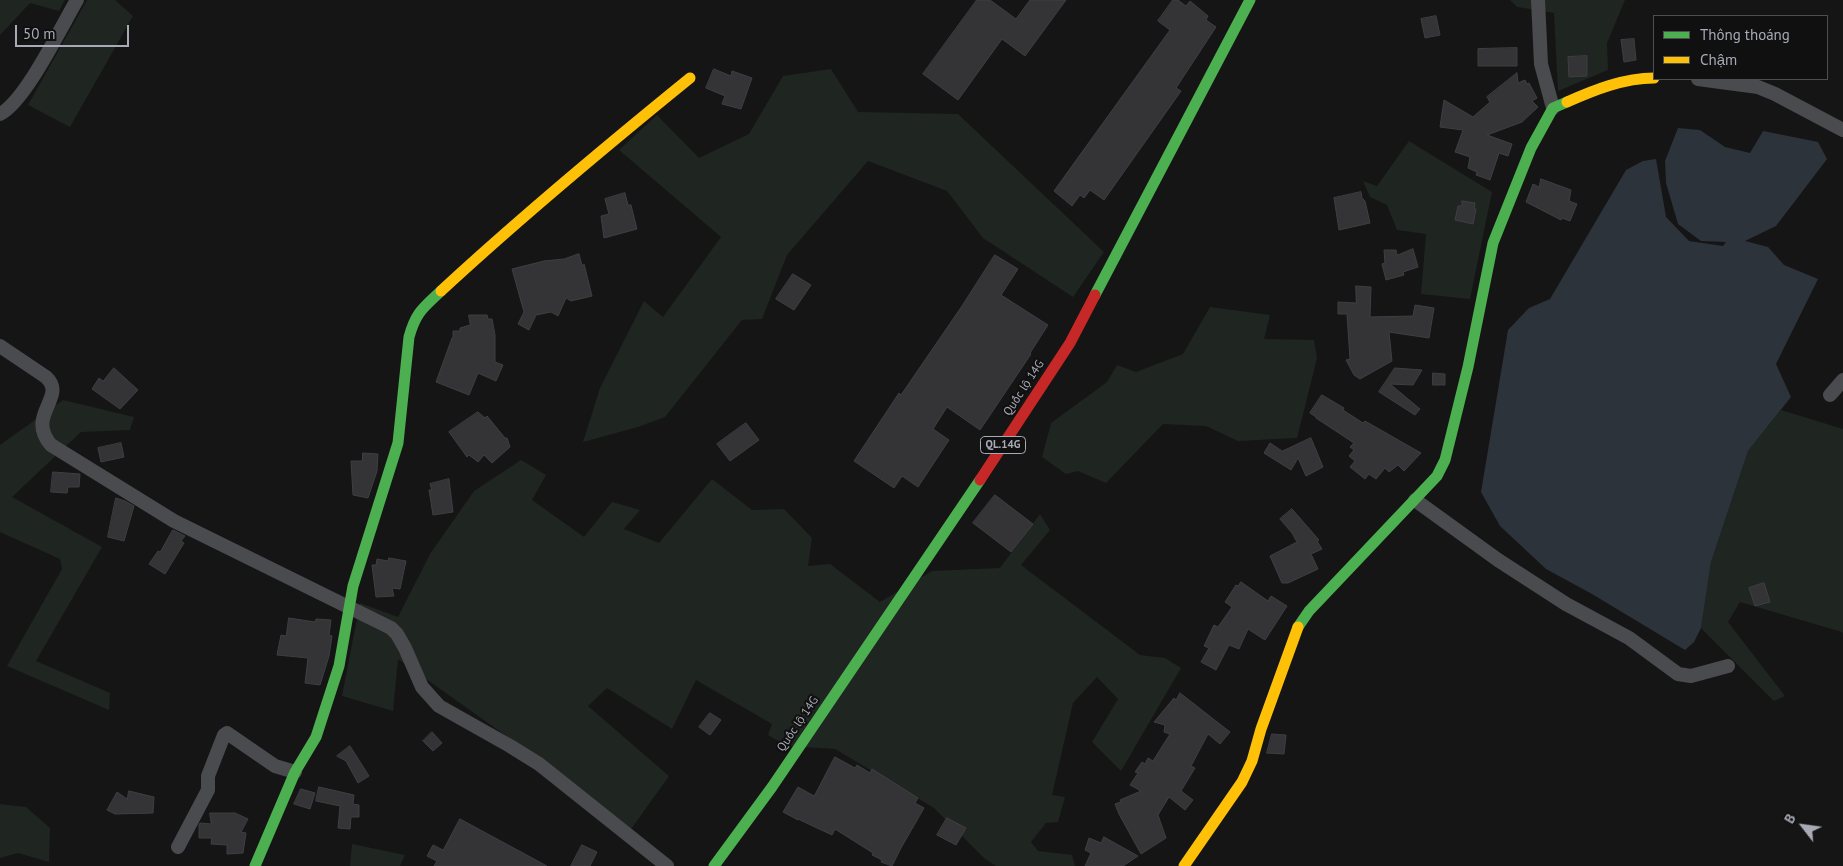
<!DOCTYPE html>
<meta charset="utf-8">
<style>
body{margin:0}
#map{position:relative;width:1843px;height:866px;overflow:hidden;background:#151516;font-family:"PT Sans",sans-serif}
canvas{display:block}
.legend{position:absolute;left:1653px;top:15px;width:175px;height:65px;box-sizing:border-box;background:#101011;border:1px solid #4d4e53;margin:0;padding:6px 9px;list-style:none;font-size:15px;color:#a8aab5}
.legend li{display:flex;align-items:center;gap:10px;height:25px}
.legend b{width:25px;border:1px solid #4d4e53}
.north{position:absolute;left:1778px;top:801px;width:50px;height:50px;-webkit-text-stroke:4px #101011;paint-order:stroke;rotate:300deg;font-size:14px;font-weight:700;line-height:20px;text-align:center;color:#a8aab5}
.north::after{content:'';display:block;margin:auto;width:18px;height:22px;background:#a8aab5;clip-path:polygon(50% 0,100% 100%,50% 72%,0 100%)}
.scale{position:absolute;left:15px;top:25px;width:114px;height:22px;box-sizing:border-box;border:2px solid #a8aab5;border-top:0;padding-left:6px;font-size:15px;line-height:18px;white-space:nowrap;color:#a8aab5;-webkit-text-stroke:4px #101011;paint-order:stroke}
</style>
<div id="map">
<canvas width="1843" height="866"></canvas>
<ul class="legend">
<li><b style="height:6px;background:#4caf50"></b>Thông thoáng</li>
<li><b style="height:6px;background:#ffc107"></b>Chậm</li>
</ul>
<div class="north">B</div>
<div class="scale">50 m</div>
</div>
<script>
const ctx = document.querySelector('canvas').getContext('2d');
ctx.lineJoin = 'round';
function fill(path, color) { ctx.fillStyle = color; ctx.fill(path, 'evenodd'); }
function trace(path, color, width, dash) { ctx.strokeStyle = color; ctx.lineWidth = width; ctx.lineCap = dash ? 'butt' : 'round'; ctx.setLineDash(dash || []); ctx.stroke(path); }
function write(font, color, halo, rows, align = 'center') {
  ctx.font = font + ' "PT Sans",sans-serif'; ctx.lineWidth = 4; ctx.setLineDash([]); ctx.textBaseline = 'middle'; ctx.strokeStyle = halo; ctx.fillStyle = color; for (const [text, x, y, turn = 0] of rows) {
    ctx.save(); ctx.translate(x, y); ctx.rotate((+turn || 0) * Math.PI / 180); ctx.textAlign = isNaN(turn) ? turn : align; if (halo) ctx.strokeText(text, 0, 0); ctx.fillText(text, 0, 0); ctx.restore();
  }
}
fill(new Path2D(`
 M0 0H65L59 11 30 3 0 35Z
 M87 0H115L133 16 70 127 28 105Z
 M1510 0H1625L1607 43 1608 70 1558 91 1554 13 1517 7Z
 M831 69 858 112 958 114 1104 252 1073 297 983 238 947 191 868 161 787 255 762 319 742 320 665 417 638 427 583 442 600 388 644 301 663 317 721 237 619 150 657 115 699 158 749 134 783 76Z
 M1409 141 1492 192 1470 299 1421 294 1426 234 1397 230 1387 205 1370 197 1363 181 1377 186Z
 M1210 307 1270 315 1264 339 1314 340 1317 358 1297 438 1238 441 1206 426 1163 424 1106 483 1078 471 1066 474 1042 457 1051 423 1107 382 1117 365 1136 372 1183 354Z
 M63 400 134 417 130 430 81 432 12 497 102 547 36 661 110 693 109 710 7 666 62 569 60 559 0 532V445Z
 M1781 410 1843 429V634L1842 632 1740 602 1728 622 1785 696 1774 701 1701 628 1711 562 1748 451Z
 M521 460 546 475 532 500 584 537 612 502 640 510 624 529 659 543 712 479 752 510 784 509 812 538 808 566 830 564 880 602 932 571 1000 568 1040 514 1050 530 1021 565 1140 655 1165 658 1181 668 1121 771 1092 742 1118 699 1097 677 1073 703 1052 795 1065 797 1058 822 1046 823 1031 842 1038 851 1072 855 1075 866H996L984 858 934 808 835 749 787 746 768 735 772 724 696 680 672 729 607 688 588 706 669 776 629 832 533 755 398 659 393 711 342 696 360 603 398 617 430 554 474 491Z
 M0 804 26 807 50 828 49 862 18 853 0 858Z
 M352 844 405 855 400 866H350Z`), '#1f2521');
fill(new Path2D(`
 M1678 128 1700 130 1725 147 1750 153 1763 131 1818 142 1827 159 1776 226 1745 241 1768 247 1784 265 1818 279 1776 364 1791 397 1748 451 1711 562 1701 628 1694 642 1685 650 1592 594 1546 569 1500 526 1481 492 1508 330 1529 308 1550 299 1626 170 1643 161 1656 159 1666 217 1689 241 1723 246 1726 242 1701 241 1678 224 1666 183 1665 161Z`), '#2d333a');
const building = new Path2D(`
 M977 0H990L1016 19 1030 0H1066L1025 56 1002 39 958 100 923 74Z
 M1173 0H1178L1186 6 1190 1 1208 16 1206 20 1216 27 1176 88 1181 91 1104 200 1090 190 1084 198 1080 195 1072 206 1054 191 1170 30 1158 21Z
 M1436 16 1440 35 1425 38 1421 19Z
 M1634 39 1636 60 1624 62 1621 40Z
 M1517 48V66H1478V49Z
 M1587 56V76L1569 77 1568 57Z
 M714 69 731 76 732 71 752 78 741 109 722 104 725 96 706 88Z
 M1517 73 1518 83 1525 80 1527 84 1529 83 1537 98 1532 101 1538 107 1522 122 1487 135 1512 144 1508 156 1499 153 1490 180 1476 175 1477 172 1468 168 1470 157 1455 152 1463 130 1440 127 1444 100 1473 117 1490 102 1487 97Z
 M1541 179 1571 190 1569 201 1577 204 1570 221 1562 218 1561 220 1526 202 1533 184 1539 187Z
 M1361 192 1362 198 1365 201 1370 223 1339 230 1334 198Z
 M625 193 628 205H631L637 229 604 238 601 216 609 214 605 199Z
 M1462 201 1475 203 1474 209H1476L1473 224 1455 220 1458 206H1462Z
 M1413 249 1418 267 1403 272 1404 275 1386 280 1382 264 1385 263 1384 250H1396L1397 255Z
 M579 254 582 266 584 264 592 296 571 301 566 298 558 316 551 312 536 315 529 330 518 324 524 312 512 269 544 261 564 259Z
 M995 255 1018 269 1001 295 1048 325 1030 353 1031 354 980 430 947 407 933 429 949 440 918 487 902 476 894 488 854 461 899 393 901 395 962 306Z
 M793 274 811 285 794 310 776 299Z
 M1356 286 1371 287 1370 317 1413 316 1415 305 1434 308 1429 338 1389 332 1392 361 1360 379 1354 375 1346 360 1350 359 1347 314H1338V302L1356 303Z
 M469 315H487L488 319H492L495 335V362L503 365 496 381 478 373 469 395 436 382 452 338H453V331H460V328L470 325Z
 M114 368 138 390 120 409 92 389 99 378 103 381Z
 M1395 368 1422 370 1413 385 1390 384 1420 409 1415 415 1379 392Z
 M1433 373 1445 374V385H1433Z
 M1322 395 1344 408 1343 410 1363 423 1365 421 1421 453 1404 471 1398 465 1389 472 1385 468 1376 479 1369 474 1365 479 1350 467 1355 461 1349 456 1354 450 1350 447 1354 443 1316 418V417L1310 413Z
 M478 412 485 418 487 416 505 438H507L510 447 492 463 484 455 478 462 469 455 467 457 449 432Z
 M746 423 759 440 730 461 717 444Z
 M1311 438 1323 467 1306 476 1298 458 1291 470 1264 453 1270 443 1282 451Z
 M121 443 124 457 101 462 98 448Z
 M363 453 378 454 377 471 368 498 353 495 351 461H362Z
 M53 472 80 474 79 487H68L67 493 51 492Z
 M449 479 453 512 433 515 429 490H432L430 484Z
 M995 495 1033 524 1011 552 973 523Z
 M116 498 125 501 134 506 124 541 108 537Z
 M1292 509 1319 540 1317 541 1322 549 1311 554 1318 569 1288 583H1282L1270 556 1297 542 1292 533 1280 519Z
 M173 530 185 536 181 541 184 543 165 574 149 564 158 551 160 552Z
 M389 558 406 561 400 589 392 588 394 596 376 597 372 565H376L377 559 388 561Z
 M1241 582 1268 601 1271 596 1287 606 1265 640 1248 629 1239 649 1229 645 1216 670 1201 662 1209 648 1204 646 1214 625 1218 627 1232 607 1225 602 1236 585 1238 586Z
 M1764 583 1770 602 1755 606 1749 588Z
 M289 618 315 622 316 619 331 620 329 635 332 636 329 656 320 685 305 683 308 658 277 655 281 635 286 636Z
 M1180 693 1230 732 1220 744 1208 734 1191 766 1195 768 1181 791 1193 800 1185 810 1169 797 1158 815 1166 838 1141 854 1119 814 1115 804 1121 802 1120 800 1141 791 1130 785 1138 773 1135 772 1142 762 1145 764 1148 758 1153 761 1170 734 1164 732 1165 725 1154 722 1174 698 1176 700Z
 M710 713 721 720 710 735 699 727Z
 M432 732 442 743 433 751 423 741Z
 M1272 734 1286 735 1284 754 1267 753Z
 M350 746 369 776 358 783 346 761 337 756Z
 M835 757 855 768 857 765 870 773 872 769 918 798 915 803 924 808 901 848 892 866 881 862 882 860 872 855 873 853 835 829 832 835 798 819V820L783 812 798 787 814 796Z
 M319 787 354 795 353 804 359 805V817H351L350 829 338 828 340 806 316 801Z
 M301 789 315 793 310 809 294 804Z
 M129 791 154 797 153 813 115 814 107 810 117 792 127 799Z
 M210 813H235L248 819 241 832 246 833 243 853 227 854V845L211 844 212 838H199V825L200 823 211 824Z
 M947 818 966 828 956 845 937 835Z
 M460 819 547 866H434L437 861 427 856 433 845 443 850Z
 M1104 837 1138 856 1123 866H1085L1091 853 1085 850 1089 838 1101 843Z
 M582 845 597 852 590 866H571Z`);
fill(building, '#343437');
trace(building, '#3e3f42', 1);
trace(new Path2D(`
 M1538 0 1541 64 1553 108
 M1698 79 1758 87 1775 94 1843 130
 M0 114C25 102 61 27 77 0
 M0 346 46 377C68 397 25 415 51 445L174 521 391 628 397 634 405 648 422 687 439 706 510 746 539 764 667 866
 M1830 395 1843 380
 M1415 500 1498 560 1566 604 1629 638 1678 674 1691 676 1728 666
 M178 847 208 790V776L224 735 227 733 275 766 295 772`), '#4a4b4e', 14);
trace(new Path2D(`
 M1095 295 1250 0
 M1298 627 1309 611 1437 476 1445 460 1468 367 1493 243 1531 148 1553 108 1567 102
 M255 866 295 772 316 737 339 666 353 586 398 443 409 337C416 312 423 308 441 291
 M714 866 772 787 980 480`), '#4caf50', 11);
trace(new Path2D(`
 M1567 102C1594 90 1624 78 1654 78
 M441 291C521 217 605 147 690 78
 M1184 866 1242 782 1252 761 1261 729 1298 627`), '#ffc107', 11);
trace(new Path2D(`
 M980 480 1070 343 1095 295`), '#c62828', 11);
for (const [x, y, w] of [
 [1003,445,45]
]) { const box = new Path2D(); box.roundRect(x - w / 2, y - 8.5, w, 17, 4); ctx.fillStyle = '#101011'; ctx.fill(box); trace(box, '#a8aab5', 1); }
write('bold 11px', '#a8aab5', null, [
 ["QL.14G",1003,445]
]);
write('12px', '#a8aab5', '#101011', [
 ["Quốc lộ 14G",1024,388,-57],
 ["Quốc lộ 14G",798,724,-56]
]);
</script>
